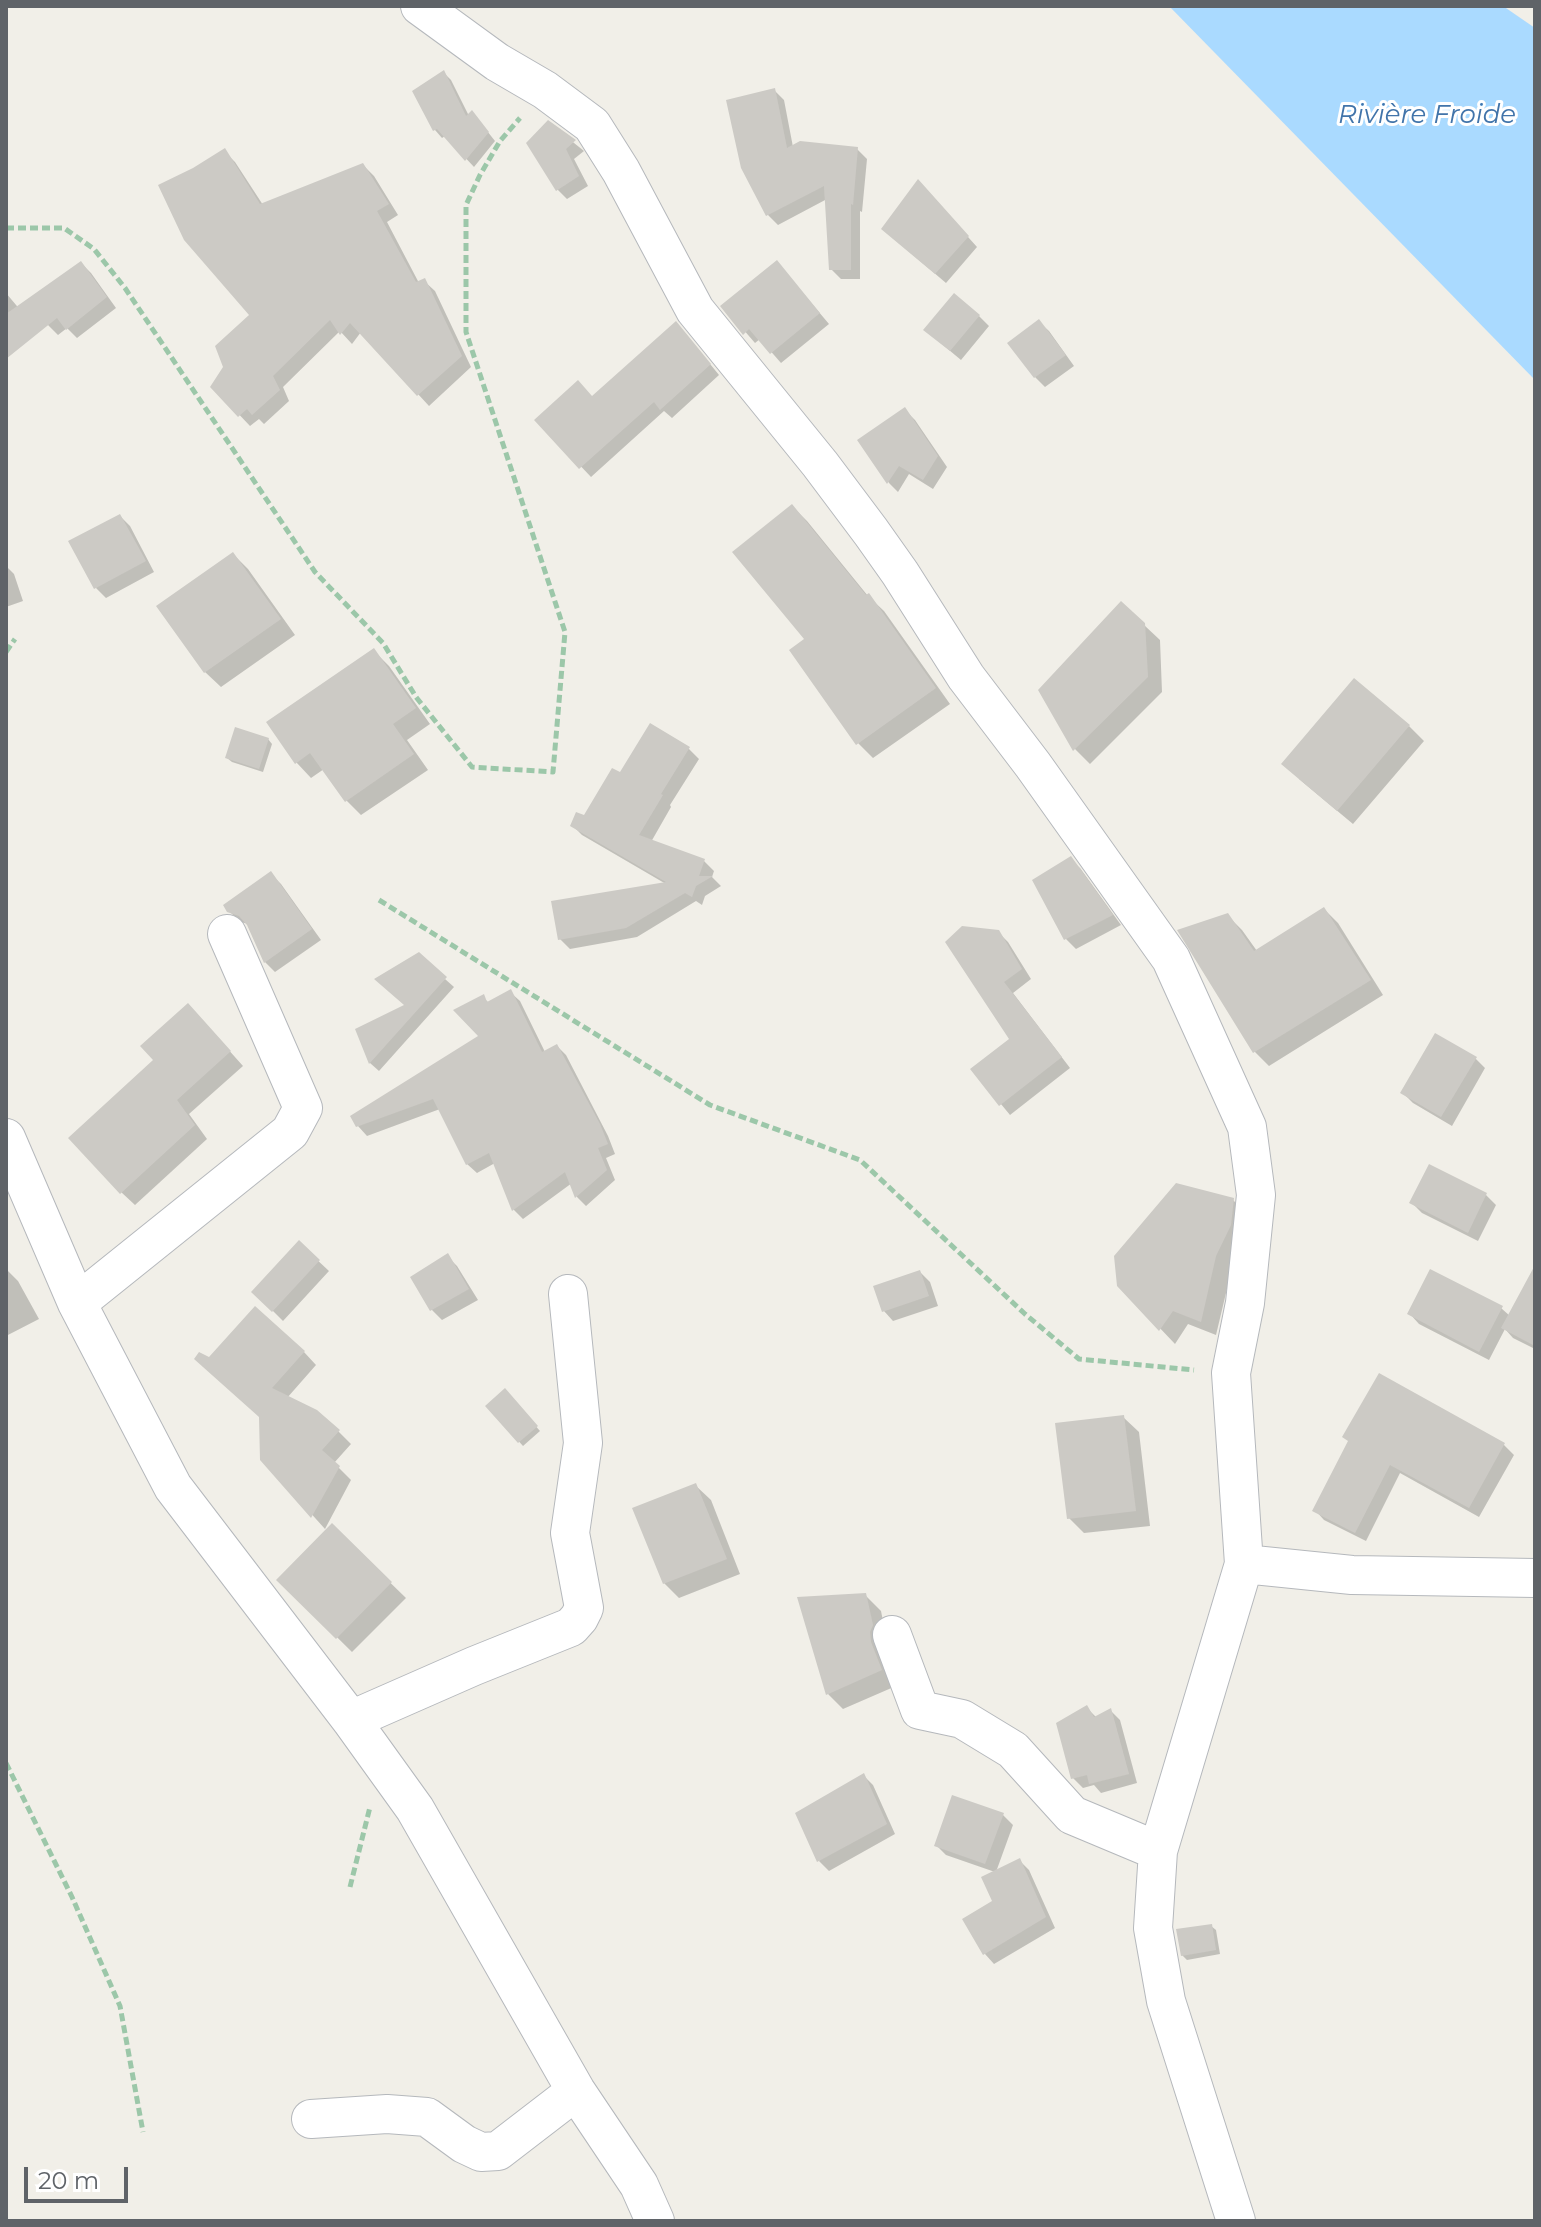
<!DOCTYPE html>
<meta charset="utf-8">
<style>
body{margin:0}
#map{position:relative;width:1541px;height:2227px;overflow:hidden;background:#f1efe8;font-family:Montserrat,sans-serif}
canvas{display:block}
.frame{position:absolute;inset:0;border:8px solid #5f6368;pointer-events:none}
.scale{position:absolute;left:24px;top:2167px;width:104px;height:36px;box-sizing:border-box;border:4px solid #5f6368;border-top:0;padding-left:10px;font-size:24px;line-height:28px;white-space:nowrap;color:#5f6368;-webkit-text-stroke:6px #fff;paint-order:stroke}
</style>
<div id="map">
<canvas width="1541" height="2227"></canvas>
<div class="frame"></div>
<div class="scale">20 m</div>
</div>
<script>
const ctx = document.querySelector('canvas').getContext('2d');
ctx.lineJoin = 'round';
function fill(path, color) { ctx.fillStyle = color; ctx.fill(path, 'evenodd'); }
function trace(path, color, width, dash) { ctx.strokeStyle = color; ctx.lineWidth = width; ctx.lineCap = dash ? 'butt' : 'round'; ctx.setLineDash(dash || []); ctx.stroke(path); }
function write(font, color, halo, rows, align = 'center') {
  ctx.font = font + ' Montserrat,sans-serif'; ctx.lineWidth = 6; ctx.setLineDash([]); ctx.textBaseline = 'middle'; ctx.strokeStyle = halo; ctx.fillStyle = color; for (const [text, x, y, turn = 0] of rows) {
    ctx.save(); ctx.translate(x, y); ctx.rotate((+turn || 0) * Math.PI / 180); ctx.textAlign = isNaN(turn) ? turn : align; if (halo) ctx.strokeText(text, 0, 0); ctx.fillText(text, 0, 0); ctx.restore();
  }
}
fill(new Path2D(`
 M1169 6H1503L1535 28V380Z`), '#aadaff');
fill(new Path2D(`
 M443 72 451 80 469 116 472 112 495 141 474 167 445 136 442 138 435 130Z
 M774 90 784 100 793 147 857 149 867 159 862 212 860 211V279H841L831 269 827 199 778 225 768 215Z
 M548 122 584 151 574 159 588 186 567 199 557 189Z
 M224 151 235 162 263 205 363 165 374 176 398 215 387 222 419 283 424 281 435 291 471 367 429 406 361 332 352 344 340 331 283 387 289 401 264 424 259 419 250 426 213 387 252 315Z
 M927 191 977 247 946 283 893 238Z
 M81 263 91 273 116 308 77 338 67 328 58 335 48 325 35 296Z
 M786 273 829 324 781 363 760 339 755 343 723 306Z
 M6 293 37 330 6 342Z
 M979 316 989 326 961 360 925 330Z
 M1039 322 1049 331 1074 366 1045 387 1035 377Z
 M685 333 719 375 672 418 664 411 591 477 537 420 593 398Z
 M905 410 915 420 947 467 933 489 909 474 898 492 889 483 860 440Z
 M792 506 807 521 868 596 884 611 950 704 873 758 858 743Z
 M120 516 130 526 154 572 106 598 96 588Z
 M233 554 248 569 295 635 221 687 205 672Z
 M6 566 14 574 23 601 6 607Z
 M1144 625 1160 640 1162 692 1090 764 1075 749 1041 690Z
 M374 651 389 666 430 724 407 740 428 770 361 815 346 800 324 769 311 778 296 762Z
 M651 725 689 749 699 759 670 805 671 807 651 842 704 861 714 871 712 877 721 886 705 896 702 905 696 901 637 937 570 949 560 939 666 884 582 835 572 825 585 818 621 775Z
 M1409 726 1424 741 1353 824 1299 779Z
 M268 739 272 744 263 772 232 762 227 758Z
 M1070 859 1080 868 1121 925 1076 949 1066 939Z
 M271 874 281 884 321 940 275 972 265 962 249 924 240 922 229 911Z
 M1324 909 1338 923 1383 995 1269 1066 1255 1052 1180 931 1228 916 1242 930 1257 951Z
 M998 932 1008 942 1031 979 1013 993 1070 1068 1010 1115 973 1070 1012 1040 947 942Z
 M445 979 454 987 379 1071 370 1063 357 1030 407 1005Z
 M510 992 520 1001 545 1052 557 1046 566 1055 608 1136 615 1154 606 1158 615 1180 586 1206 577 1197 572 1183 523 1219 514 1210 495 1163 477 1173 467 1164 440 1109 367 1136 358 1126 481 1036 483 997 489 1003Z
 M201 1019 243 1066 189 1114 207 1139 135 1205 121 1192Z
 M1475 1058 1485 1068 1452 1126 1413 1103 1403 1093Z
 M1486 1195 1496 1205 1478 1241 1422 1213 1412 1203Z
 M1233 1200 1248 1215 1231 1272 1216 1335 1188 1324 1175 1344 1119 1285Z
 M299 1243 329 1271 283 1321 254 1292Z
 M447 1256 457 1266 478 1300 442 1320 432 1310 412 1278Z
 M8 1271 18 1281 39 1319 6 1336V1272Z
 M920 1272 930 1282 938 1306 893 1321 884 1311Z
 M1535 1306V1349L1513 1338 1505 1329 1489 1360 1419 1324 1410 1314 1501 1308 1510 1316Z
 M304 1352 316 1365 287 1398 338 1431 351 1444 334 1463 351 1480 325 1529 262 1459 261 1418 210 1360Z
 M505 1391 540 1431 523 1446 487 1406Z
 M1123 1417 1139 1432 1150 1526 1084 1533 1069 1518Z
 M1349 1442 1504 1445 1514 1455 1479 1517 1400 1473 1366 1541 1324 1520 1315 1510Z
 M695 1485 711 1500 740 1574 679 1598 664 1583Z
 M332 1526 406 1598 352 1652 279 1580Z
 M865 1595 881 1611 896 1686 843 1709 828 1694Z
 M1086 1707 1097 1718 1110 1710 1120 1720 1137 1783 1101 1793 1094 1785 1083 1788 1073 1778Z
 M863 1775 873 1785 895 1834 829 1871 819 1861Z
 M1003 1815 1013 1825 996 1872 1019 1860 1029 1870 1055 1928 994 1964 985 1954 995 1902V1872L946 1855 936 1845Z
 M1211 1926 1216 1930 1220 1954 1187 1960 1182 1955Z`), '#0003');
fill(new Path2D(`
 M444 70 466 116 472 110 489 132 465 161 437 129 433 131 412 91Z
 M775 88 787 148 800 141 858 147 853 205 851 204V270H829L824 186 766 216 741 168 726 100Z
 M548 120 576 140 566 149 579 176 556 191 526 143Z
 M225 148 260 204 363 163 389 204 377 211 416 282 425 278 462 356 417 396 350 323 340 335 330 320 273 376 280 390 252 415 247 409 238 417 210 387 223 367 215 346 249 315 184 240 158 185 193 168Z
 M918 179 969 236 935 274 881 229Z
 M777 260 820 313 770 354 749 329 743 335 720 306Z
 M81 261 107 297 66 330 57 318 6 359V314Z
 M954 293 980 315 950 351 923 330Z
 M1039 319 1066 355 1034 378 1007 343Z
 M676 321 711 364 660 410 654 402 579 469 534 420 578 380 592 396Z
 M905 407 938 456 923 480 899 466 887 484 857 440Z
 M792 504 866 595 869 593 936 688 856 745 789 650 804 639 732 552Z
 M120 514 146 561 94 589 68 541Z
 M233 552 281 619 204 673 156 606Z
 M1121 601 1145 623 1148 677 1073 751 1038 690Z
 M374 648 416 708 393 724 414 754 345 802 310 753 295 764 266 722Z
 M1354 678 1410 725 1337 811 1281 764Z
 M650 723 690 747 661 794 663 795 639 835 705 859 699 876H713L696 886 692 897 685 893 626 928 558 940 551 901 666 882 570 826 576 812 584 815 612 768 620 772Z
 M235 727 269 738 259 769 225 758Z
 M1071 856 1113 915 1064 940 1032 880Z
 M271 871 312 929 264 963 247 925 239 916 227 912 223 905Z
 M1324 907 1371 980 1253 1053 1177 930 1228 913 1254 951Z
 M962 926 999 930 1022 969 1004 982 1062 1057 999 1106 970 1069 1009 1039 945 942Z
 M419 952 447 977 369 1064 355 1029 404 1005 374 979Z
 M511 989 542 1052 557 1044 600 1124 608 1144 598 1148 607 1170 575 1198 565 1172 512 1211 489 1153 466 1165 433 1099 356 1127 350 1116 478 1036 453 1010 484 994 487 1002Z
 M188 1003 231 1051 177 1100 195 1125 120 1194 68 1138 153 1060 140 1046Z
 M1435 1033 1477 1057 1441 1117 1400 1093Z
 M1429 1164 1487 1193 1468 1233 1409 1203Z
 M1176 1183 1234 1198 1231 1225 1216 1256 1201 1322 1173 1311 1159 1331 1117 1286 1114 1256Z
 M299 1240 320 1260 272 1312 251 1292Z
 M448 1253 469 1289 430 1311 410 1277Z
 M1535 1265V1346L1501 1328Z
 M1430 1269 1503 1306 1479 1352 1407 1314Z
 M920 1270 929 1296 882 1312 873 1286Z
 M255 1306 305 1351 272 1388 317 1410 340 1430 322 1450 340 1466 311 1518 260 1460 259 1417 194 1359 199 1352 209 1357Z
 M1379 1373 1505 1443 1469 1508 1390 1465 1355 1533 1312 1511 1348 1441 1342 1437Z
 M505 1388 538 1426 518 1443 485 1406Z
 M1124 1415 1136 1511 1067 1519 1055 1423Z
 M696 1483 727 1559 663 1584 632 1508Z
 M332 1523 392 1582 336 1639 276 1580Z
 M866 1593 873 1625 870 1632 871 1642 882 1670 826 1695 797 1597Z
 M1087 1705 1094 1717 1111 1708 1129 1774 1089 1784 1087 1775 1071 1779 1056 1723Z
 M864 1773 887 1824 817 1862 795 1813Z
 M952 1795 1004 1813 985 1864 934 1846Z
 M1020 1858 1046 1917 983 1955 962 1919 992 1901 981 1877Z
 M1212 1924 1216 1950 1181 1956 1176 1929Z`), '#cccac5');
const minor = new Path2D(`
 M420 6 497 62 545 90 592 125 621 171 695 310 820 464 871 532 900 573 966 677 1033 765 1171 959 1247 1127 1256 1195 1245 1303 1231 1373 1244 1564 1158 1851 1153 1928 1166 2001 1236 2221
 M6 1138 77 1303 173 1487 351 1720 415 1809 576 2091 639 2185 655 2221
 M77 1303 290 1132 303 1108 227 934
 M1244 1564 1352 1575 1535 1578
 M892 1635 920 1710 962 1719 1013 1750 1072 1815 1158 1851
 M351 1720 474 1666 571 1627 579 1618 584 1608 570 1533 583 1443 568 1294
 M311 2119 387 2114 427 2117 464 2144 481 2152 498 2151 576 2091`);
trace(minor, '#b5b8bc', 40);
trace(new Path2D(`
 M6 228H64L94 249 125 288 315 572 383 643 416 697 472 767 553 772 565 632 466 332V205L480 175 500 141 520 118
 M6 652 15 639
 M379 900 710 1105 860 1160 1025 1314 1079 1359 1194 1370
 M6 1763 72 1897 120 2006 143 2132
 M350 1887 370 1807`), '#9cc7a9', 5, [8, 4]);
trace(minor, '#fff', 38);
write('italic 26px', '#4174aa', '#fff', [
 ["Rivière Froide",1427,115]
]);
</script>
